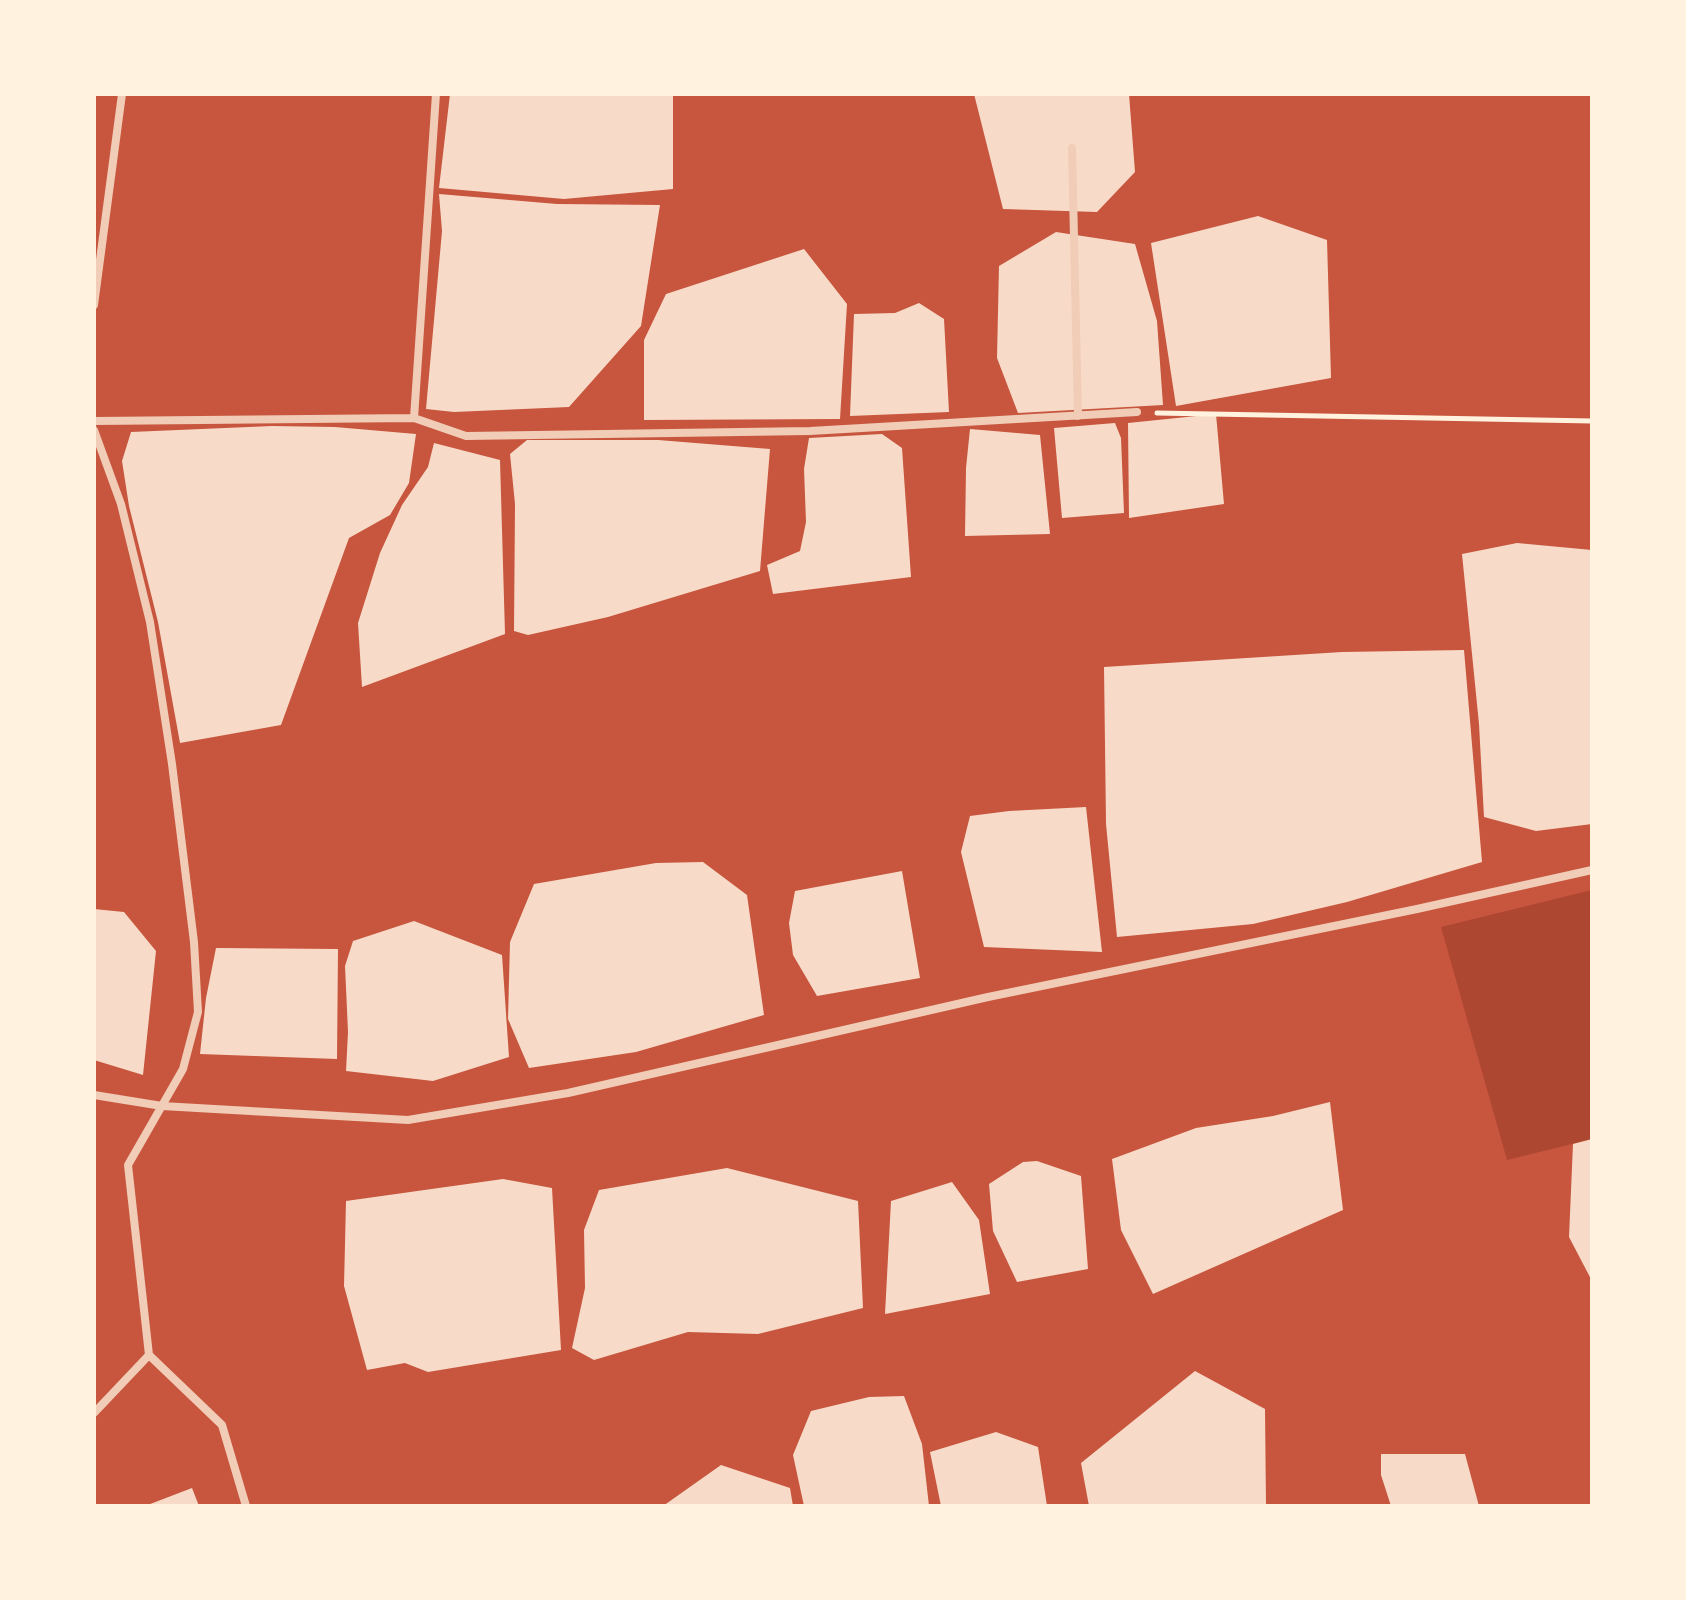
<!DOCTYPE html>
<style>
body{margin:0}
#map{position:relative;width:1686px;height:1600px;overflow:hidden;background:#c8553d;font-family:"PT Sans Narrow",sans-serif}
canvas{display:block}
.frame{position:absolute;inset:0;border:96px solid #fff3e0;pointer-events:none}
</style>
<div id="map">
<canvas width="1686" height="1600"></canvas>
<div class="frame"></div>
</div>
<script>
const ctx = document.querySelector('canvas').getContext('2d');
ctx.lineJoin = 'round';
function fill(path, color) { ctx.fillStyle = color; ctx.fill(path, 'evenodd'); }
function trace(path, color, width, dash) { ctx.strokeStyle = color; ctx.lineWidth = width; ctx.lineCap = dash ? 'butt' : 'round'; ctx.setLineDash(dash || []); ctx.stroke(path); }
fill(new Path2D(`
 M1592 890V1139L1507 1160 1441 927Z`), '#ae4732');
fill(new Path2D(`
 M450 94H673V189L564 199 439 188Z
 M974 94H1129L1135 172 1097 212 1003 209Z
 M439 194 557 204 660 205 641 326 569 407 454 412 426 409 442 231Z
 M1258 216 1327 240 1331 378 1176 406 1151 243Z
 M1056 232 1135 244 1157 321 1163 405 1018 413 997 358 999 266Z
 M804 249 847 304 840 419 644 420V340L666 294Z
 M919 303 944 319 949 412 850 416 854 314 895 313Z
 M1216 414 1224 504 1129 518 1128 423Z
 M1115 423 1121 438 1124 513 1062 518 1054 428Z
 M272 426 335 427 416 434 409 483 390 515 349 538 281 725 180 743 158 622 129 506 122 461 131 432Z
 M970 429 1040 435 1050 534 965 536 966 468Z
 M882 434 902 448 911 577 773 594 767 565 800 551 806 522 804 469 809 438Z
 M527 440H658L770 449 760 571 608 617 528 635 514 631 515 504 510 454Z
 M434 443 500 460 505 634 362 687 358 623 380 553 402 505 428 467Z
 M1517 543 1592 550V824L1536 831 1484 817 1479 724 1462 554Z
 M1464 650 1482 862 1347 902 1253 924 1117 937 1106 824 1104 667 1342 652Z
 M1086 807 1102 952 984 947 961 852 970 816 1009 811Z
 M703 862 747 895 764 1015 636 1052 529 1068 508 1019 510 942 534 884 656 863Z
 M902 871 920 978 817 996 793 955 789 923 795 891Z
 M94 909 124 912 156 951 143 1075 94 1060Z
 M414 921 502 955 509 1057 433 1081 346 1071 348 1032 345 966 353 941Z
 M216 948 338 949 337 1059 200 1054 206 998Z
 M1330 1102 1343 1210 1153 1294 1121 1230 1112 1159 1196 1128 1273 1116Z
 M1592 1139V1281L1569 1237 1573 1144Z
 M1037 1161 1081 1176 1088 1269 1017 1282 993 1231 989 1184 1023 1162Z
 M727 1168 858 1201 863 1308 758 1334 688 1332 594 1360 572 1348 585 1288 584 1230 599 1190Z
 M503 1179 552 1188 561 1350 428 1372 405 1363 367 1370 344 1286 346 1201Z
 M952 1182 979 1220 990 1294 885 1314 891 1201Z
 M1195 1371 1265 1409 1266 1506H1089L1081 1463Z
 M904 1396 922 1444 929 1506H804L793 1455 811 1411 869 1397Z
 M996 1432 1038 1447 1047 1506H941L930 1452Z
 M1381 1454H1465L1479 1506H1391L1381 1475Z
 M721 1465 790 1488 793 1506H663Z
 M192 1488 199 1506H145Z`), '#f7dbc8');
trace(new Path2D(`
 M1157 413 1592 421`), '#fff3e0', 5);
trace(new Path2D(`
 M1072 148 1078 416
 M94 305 122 94
 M414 418 436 94
 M94 421 414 418 466 436 810 431 1137 412
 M94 430 121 504 150 622 172 764 194 942 198 1012 183 1069 128 1165 149 1355 222 1425 246 1506
 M94 1095 162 1106 408 1120 568 1093 988 997 1417 909 1592 870
 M94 1413 149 1355`), '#f1ccb7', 8);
</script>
